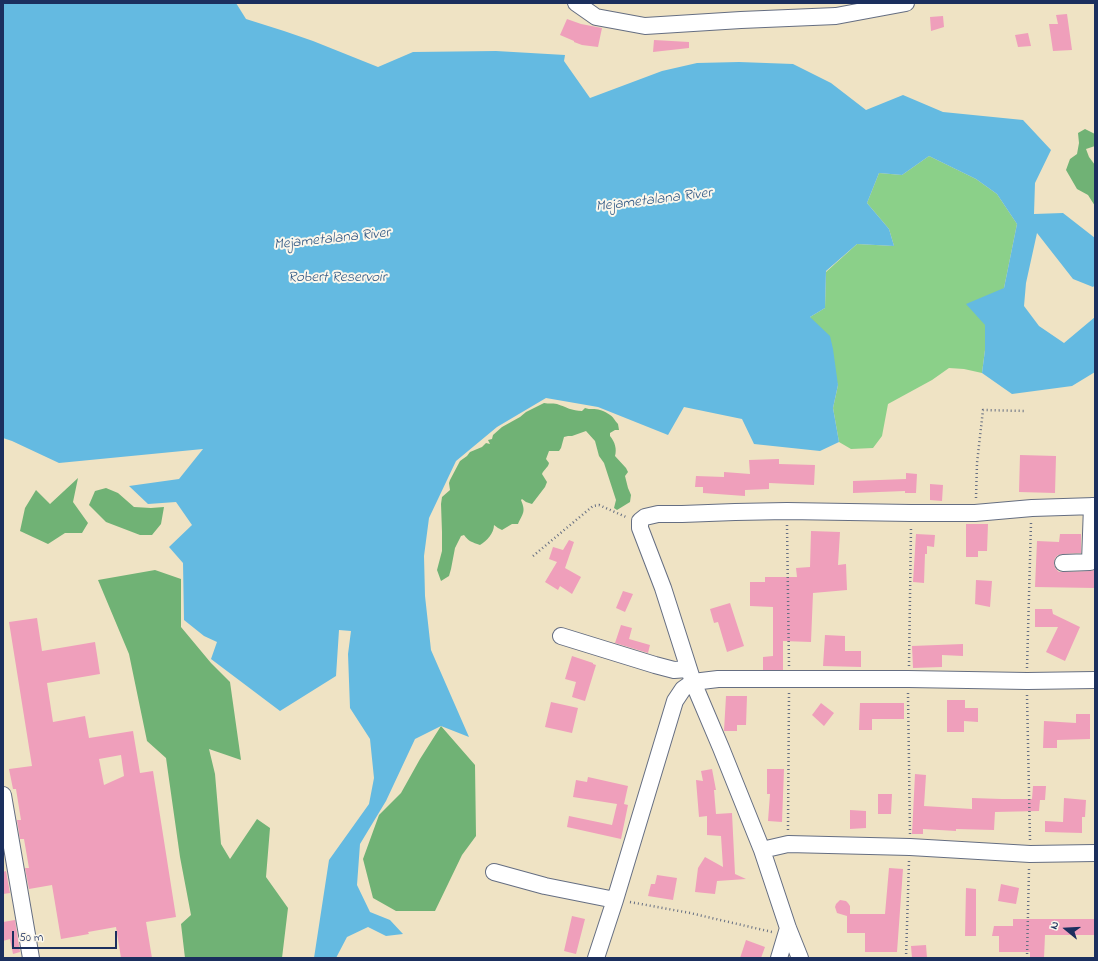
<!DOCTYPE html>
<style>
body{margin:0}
#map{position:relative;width:1098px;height:961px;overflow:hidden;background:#efe3c4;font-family:"Indie Flower",sans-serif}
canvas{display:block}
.frame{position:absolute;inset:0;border:4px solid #1b2f5e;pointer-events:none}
.north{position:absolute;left:1046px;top:909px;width:40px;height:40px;-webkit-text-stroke:3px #fbf7ec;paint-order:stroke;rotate:288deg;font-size:11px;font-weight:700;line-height:16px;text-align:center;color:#1b2f5e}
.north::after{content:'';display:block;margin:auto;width:14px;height:18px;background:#1b2f5e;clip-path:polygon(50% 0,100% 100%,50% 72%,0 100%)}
.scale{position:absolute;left:12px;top:931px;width:105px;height:18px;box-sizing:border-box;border:2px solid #1b2f5e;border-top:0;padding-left:5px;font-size:12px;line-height:14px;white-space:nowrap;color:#1b2f5e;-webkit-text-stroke:3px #fbf7ec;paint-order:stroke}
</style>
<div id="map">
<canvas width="1098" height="961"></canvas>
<div class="frame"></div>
<div class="north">N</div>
<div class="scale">50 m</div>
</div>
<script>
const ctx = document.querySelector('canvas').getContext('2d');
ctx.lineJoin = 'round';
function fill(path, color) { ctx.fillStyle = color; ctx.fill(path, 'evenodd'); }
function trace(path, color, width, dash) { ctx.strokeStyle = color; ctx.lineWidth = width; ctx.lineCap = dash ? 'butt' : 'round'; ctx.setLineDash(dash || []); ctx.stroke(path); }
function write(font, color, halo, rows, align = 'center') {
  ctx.font = font + ' "Indie Flower",sans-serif'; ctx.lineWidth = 4; ctx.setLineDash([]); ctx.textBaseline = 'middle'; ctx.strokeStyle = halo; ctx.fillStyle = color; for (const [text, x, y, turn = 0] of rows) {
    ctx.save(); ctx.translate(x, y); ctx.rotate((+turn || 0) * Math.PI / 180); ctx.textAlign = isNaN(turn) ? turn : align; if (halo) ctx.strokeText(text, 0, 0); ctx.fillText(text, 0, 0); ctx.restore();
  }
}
fill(new Path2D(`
 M929 156 976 179 997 194 1017 224 1004 288 985 325V350L982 373 964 369 949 368 932 380 888 404 882 436 873 448 851 449 839 442 833 408 838 385 810 317 825 308 826 272 857 244 894 246 889 229 867 203 879 173 902 175Z`), '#8bd089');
fill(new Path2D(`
 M1085 129 1095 134V146L1086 149 1089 157 1095 165V206L1088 195 1077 189 1066 170 1070 159 1077 154 1079 143 1078 133Z
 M544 403C549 404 552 403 557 404 566 407 572 411 582 411L585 408C590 410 595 408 600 410 604 411 612 415 614 419 615 420 616 422 618 424L619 430H615L610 433V436C615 442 617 449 615 456L626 468 628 472 625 476 628 488 631 495 630 502 617 510 614 508 616 500 604 463 599 456 595 441 586 431 572 436H568L564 437 561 448 559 451H549L546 459 549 463C548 468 544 469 542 474L547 482 545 487 532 504 526 502 522 499 521 500C526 512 523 513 518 524H512L502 530 498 528 494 525C494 533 487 541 480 545 472 542 469 542 464 535L461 536 455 548 451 569 449 576 441 581 437 570 442 551V532L441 504 442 497 450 490 449 483 450 480 460 461 467 456 470 452 482 447 486 443 490 444 488 440 492 439 493 435 502 427 520 417 526 412Z
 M78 478 73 502 88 523 82 533H65L48 544 20 531 25 508 36 490 50 504Z
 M106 488 118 493 134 507 151 508 164 507 161 524 152 535H140L106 522 89 505 95 491Z
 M155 570 181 579V627L211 663 230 682 241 760 209 749 215 774 221 844 230 859 257 819 270 828 266 877 288 908 282 958H185L181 924 191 915 180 857 166 758 147 741 129 654 98 580Z
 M441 726 475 765 476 836 462 855 435 911H396L373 898 363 859 379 815 401 793 420 759Z`), '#70b275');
fill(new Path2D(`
 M3 3H236L246 19 284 31 313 41 378 67 413 52 496 51 565 55 564 61 590 98 662 71 697 63 739 62 793 64 831 83 866 110 903 95 943 112 1023 120 1051 150 1035 183 1034 214 1063 213 1095 238V285L1093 287 1073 279 1037 233 1026 283 1024 306 1039 326 1064 343 1095 317V372L1072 386 1012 394 982 373 985 350V325L966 304 1004 288 1017 224 997 194 976 179 929 156 902 175 879 173 867 203 889 229 894 246 857 244 826 271 825 308 810 317 830 336 833 349 838 385 833 408 839 442 820 451 754 444 742 419 684 407 668 435 598 407 546 398 497 427 456 461 429 518 424 556 425 596 431 650 469 737 441 726 415 739 386 801 360 844 357 885 370 912 390 920 403 934 386 936 368 927 347 937 336 958H314L329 860 369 804 374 778 370 739 350 708 348 654 351 631 339 630 336 676 280 711 211 659 217 642 204 636 184 620 183 563 169 547 192 525 176 502 148 504 129 486 179 479 203 449 59 463 12 441 3 438Z`), '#64bae1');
fill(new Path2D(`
 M1067 14 1072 50 1053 51 1049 24H1058L1056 15Z
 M943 16 944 27 931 31 930 17Z
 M567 19 581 24 602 28 598 47 582 45 574 42V41L560 35Z
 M1028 33 1031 46 1018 47 1015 35Z
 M654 40 689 42V48L653 52Z
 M1020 455 1056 456 1055 493 1019 492Z
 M779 459V464L815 465 814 485 769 483V489L745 490V496L703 493V487H695L696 476 724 477V472L750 474 749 460Z
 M906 473 917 474 916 493H905V491L853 493V481L906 479Z
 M930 484 943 485 942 501 930 500Z
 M966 524H988L987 551H978V557H966Z
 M811 531 840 532 838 565 846 564 847 590 813 593 811 642 783 641V670H763V657L773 656V607L750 606V582H765V577H797L796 568 810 567Z
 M916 534 935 535 934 547 927 546V554H925L924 583 913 582Z
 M1060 534H1081V553L1063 554 1058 555 1055 558 1054 563 1055 568 1059 572H1063L1090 571 1095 570V588L1035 587 1037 541 1059 542Z
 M569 540 574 542 565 568 581 577 572 594 560 586 558 590 545 582 557 562 549 559 553 547 563 550Z
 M976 580 992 581 990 607 975 604Z
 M623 591 633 594 625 612 616 608Z
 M730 603 744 646 727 652 718 622 714 623 710 609Z
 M1035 609H1052L1053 614 1080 627 1065 661 1046 652 1058 627H1035Z
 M37 618 42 651 95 642 100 674 47 683 53 722 85 716 89 738 133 731 140 773 153 771 176 917 146 922 152 958H121L116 927 88 932 89 934 61 939 52 885 29 889 25 868H29L24 839H20L17 820H21L16 789H13L9 769 32 766 9 622ZM121 755 124 776 104 785 99 759Z
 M621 625 632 628 629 639 650 645 648 653 615 643Z
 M825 635 845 636V651H861V667L823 666Z
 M963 644V656L942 655V667L913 668 912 646Z
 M572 656 593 663V664L596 665 585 701 572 697 576 682 565 679Z
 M726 696H747L746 725H737V731H724Z
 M947 700H965V708H978V722L964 721V732H947Z
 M551 702 578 708 572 733 545 727Z
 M821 703 834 713 824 726 812 715Z
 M860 703H904V719H872V730H859Z
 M1076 714H1090V739L1057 740V748H1043L1044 721 1076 723Z
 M712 769 716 790H714L716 814 732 813 735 874 746 879 717 881 715 894 695 892 698 868 705 857 723 867 721 836 707 835V816L699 817 696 780 703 781 701 771Z
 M767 769H784L782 822 768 821 770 794H767Z
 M915 774 926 775 924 806 972 809V798L1002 799H1032L1033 786H1046L1045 800H1040L1039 811 995 812 994 830 956 829V831L923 829V834H912Z
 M588 777 628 786 624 804 628 805 621 839 567 827 569 816 612 825 617 804 573 797 576 780 587 782Z
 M878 794H892L891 814H878Z
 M1064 798 1086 800 1085 817H1082V833L1045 832V821L1063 822Z
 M850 810 866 811V828L850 829Z
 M889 868 903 869 897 952H865V933H847V916L837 913 835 907 836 904 840 900 846 901 848 903 850 906V914H885Z
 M6 871 10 893 3 894V872Z
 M657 875 677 878 673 900 648 896 651 884H655Z
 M1001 884 1019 888 1016 904 998 901Z
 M966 888 976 889V936H965Z
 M572 916 585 919 576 954 564 951Z
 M1013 919H1095V935H1045L1044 958H1030V952H999V936H992L994 926H1013Z
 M15 920 20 952 13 954 10 939 3 941V922Z
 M746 940 765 947 761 958H740Z
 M926 945 927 958H912L911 946Z`), '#ef9fbb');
const minor = new Path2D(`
 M576 3 596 17 645 26 741 20 836 16 906 3
 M1063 563 1090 562 1092 506
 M561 636 655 665 674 670 688 669
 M3 795 31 958
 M762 850 788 844 910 847 1030 854 1095 853
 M494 872 545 886 615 900
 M596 958 615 900 675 701 683 689 693 682 718 679H908L1027 681 1095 680
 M779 958 788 928
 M800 958 788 928 762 850 721 748 693 682 663 588 640 528V521L645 517 658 514H682L735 512 787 511 911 513H975L1032 508 1095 506`);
trace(minor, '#656e82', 18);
trace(new Path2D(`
 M976 498 977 463 983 410 1025 411
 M787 525 789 666
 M533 556 593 506 599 505 626 517
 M909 666 911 527
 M1027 668 1031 523
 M908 693 910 834
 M1027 695 1030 840
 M788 830 789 693
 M630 902 690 913 772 932
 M906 958 909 861
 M1027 958 1029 869`), '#656e82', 2.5, [1, 3]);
trace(minor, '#fff', 16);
write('italic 15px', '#315985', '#fbf7ec', [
 ["Mejametalana River",654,201,-7],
 ["Mejametalana River",332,240,-6],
 ["Robert Reservoir",337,279]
]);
</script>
